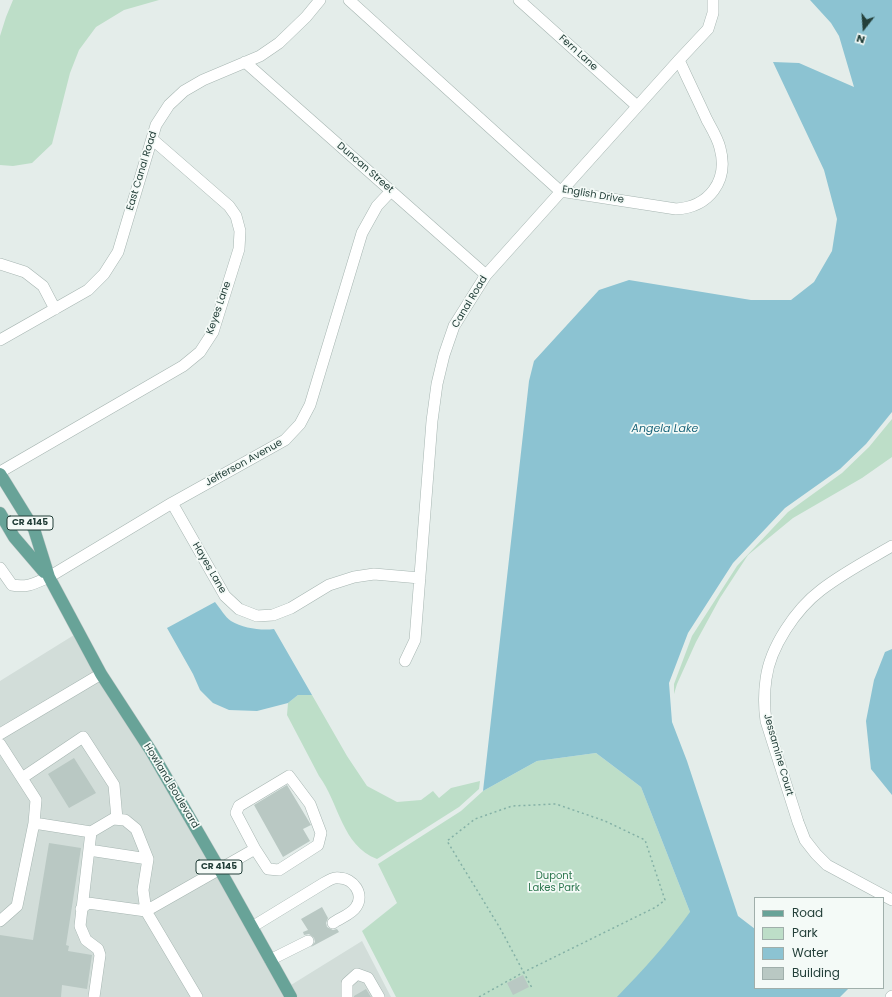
<!DOCTYPE html>
<style>
body{margin:0}
#map{position:relative;width:892px;height:997px;overflow:hidden;background:#e4edea;font-family:Poppins,sans-serif}
canvas{display:block}
.legend{position:absolute;left:754px;top:897px;width:130px;height:92px;box-sizing:border-box;background:#f4faf7;border:1px solid #a0afab;margin:0;padding:5px 7px;list-style:none;font-size:12px;color:#233f39}
.legend li{display:flex;align-items:center;gap:8px;height:20px}
.legend b{width:20px;border:1px solid #a0afab}
.north{position:absolute;left:844px;top:8px;width:40px;height:40px;-webkit-text-stroke:3px #f4faf7;paint-order:stroke;rotate:197deg;font-size:11px;font-weight:700;line-height:16px;text-align:center;color:#233f39}
.north::after{content:'';display:block;margin:auto;width:14px;height:18px;background:#233f39;clip-path:polygon(50% 0,100% 100%,50% 72%,0 100%)}
</style>
<div id="map">
<canvas width="892" height="997"></canvas>
<ul class="legend">
<li><b style="height:5px;background:#68a398"></b>Road</li>
<li><b style="height:11px;background:#bddec8"></b>Park</li>
<li><b style="height:11px;background:#8cc3d2"></b>Water</li>
<li><b style="height:11px;background:#b9c8c3"></b>Building</li>
</ul>
<div class="north">N</div>
</div>
<script>
const ctx = document.querySelector('canvas').getContext('2d');
ctx.lineJoin = 'round';
function fill(path, color) { ctx.fillStyle = color; ctx.fill(path, 'evenodd'); }
function trace(path, color, width, dash) { ctx.strokeStyle = color; ctx.lineWidth = width; ctx.lineCap = dash ? 'butt' : 'round'; ctx.setLineDash(dash || []); ctx.stroke(path); }
function write(font, color, halo, rows, align = 'center') {
  ctx.font = font + ' Poppins,sans-serif'; ctx.lineWidth = 3.5; ctx.setLineDash([]); ctx.textBaseline = 'middle'; ctx.strokeStyle = halo; ctx.fillStyle = color; for (const [text, x, y, turn = 0] of rows) {
    ctx.save(); ctx.translate(x, y); ctx.rotate((+turn || 0) * Math.PI / 180); ctx.textAlign = isNaN(turn) ? turn : align; if (halo) ctx.strokeText(text, 0, 0); ctx.fillText(text, 0, 0); ctx.restore();
  }
}
fill(new Path2D(`
 M74 635 94 672 0 728V681Z
 M99 681 147 754 216 873 285 997H0V740Z
 M362 941 391 997H298L291 985Z`), '#d2ddd9');
fill(new Path2D(`
 M13 0H159L124 10 96 27 79 50 70 73 52 144 32 163 13 166 0 165V36L6 17Z
 M892 419V457L862 478 793 518 748 555 720 598 696 642 677 684 674 694V684L692 636 737 566 788 512 842 473 869 447Z
 M298 695H312L347 756 367 786 397 802 421 800 433 791 439 798 451 788 480 781 479 789 459 807 377 859C342 846 339 803 319 776L287 715 288 703Z
 M596 753 641 787 690 912 732 997H396L362 931 397 903 378 864 461 811 483 791 537 761Z`), '#bddec8');
fill(new Path2D(`
 M810 0H892V412L866 444 840 469 785 508 733 563 688 633 669 683 672 722 687 761 738 916 755 929V988H849L840 997H617C643 970 668 943 690 912L641 787 596 753 537 761 483 791 529 381 534 361 599 290 629 280 751 300H791L814 282 832 251 837 219 824 170 773 62 799 63 854 87 839 36 831 23Z
 M215 602C220 608 225 617 231 621 243 628 261 631 274 629L312 695H298L288 703 257 711 229 710 213 703 200 690 193 674 167 628Z
 M892 649V795L871 769 866 721 874 680 885 652Z`), '#8cc3d2');
fill(new Path2D(`
 M74 758 96 793 69 808 48 774Z
 M287 785 311 825 303 829 310 841 283 857 254 805Z
 M49 843 81 848 66 945 69 946 68 951 92 955 87 989 62 985 61 997H0V935L33 940Z
 M322 907 328 918 326 923 327 927 333 930 337 929 339 932 311 947 315 942 314 938 309 934 304 935 303 932 308 930 301 919Z
 M523 975 529 987 513 995 507 983Z
 M366 989 371 997H354V996Z`), '#b9c8c3');
const minor = new Path2D(`
 M349 0 560 191 676 209C709 207 729 181 720 148 718 139 712 129 707 120 698 100 688 80 679 60
 M519 0 637 106
 M245 62 486 275
 M0 264 25 272 43 286 55 309
 M0 340 88 290 104 274 118 252 156 125 169 105 184 91 203 80 260 56 279 43 306 17 320 0
 M0 472 183 366 200 352 213 332 239 249 240 231 236 216 229 206 152 139
 M172 503 225 596 239 609 257 616 273 615 291 608 329 585 354 577 374 574 420 578
 M892 546C868 560 843 573 821 590 796 609 770 647 766 679 764 693 764 707 766 721L798 822 805 840 816 854 827 865 892 900
 M0 568 12 585C28 588 35 583 49 577L172 503 285 440 300 424 310 405 362 233 377 206 391 191
 M405 661 415 640 432 421 437 384 444 355 454 326 486 275 679 60 708 29 713 13V0
 M0 734 101 674
 M0 744 36 800 34 823 91 832 80 926 86 940 98 949 100 955 94 997
 M22 778 83 737 114 785 117 819
 M91 832 113 819 125 820 136 829 148 859
 M81 909 88 903 146 911 143 890 148 859 89 850
 M0 921 17 906 34 823
 M252 927 324 883C329 880 334 877 339 878 353 878 365 894 356 907 352 914 340 918 333 923
 M270 960 308 941
 M197 997 146 911 255 849 268 869 279 870 318 845 321 833 310 804 289 776 239 806 236 813 255 849
 M347 997V983L357 974 368 978 379 997
 M891 997 892 996`);
const major = new Path2D(`
 M0 474 34 529 49 577 101 674 151 751 220 870 291 997
 M0 513 14 537 44 572`);
trace(minor, '#a6b5b1', 12);
trace(major, '#c1c9c8', 13);
trace(new Path2D(`
 M479 997 524 972 656 907 665 900 645 840 605 821 556 804 512 806 475 819 447 841 500 928 532 988`), '#84b1a6', 1.5, [2, 3]);
trace(minor, '#fff', 11);
trace(major, '#68a398', 12);
for (const [x, y, w] of [
 [30,523,46],
 [219,867,46]
]) { const box = new Path2D(); box.roundRect(x - w / 2, y - 7, w, 14, 3); ctx.fillStyle = '#f4faf7'; ctx.fill(box); trace(box, '#233f39', 1); }
write('bold 9px', '#233f39', null, [
 ["CR 4145",30,523],
 ["CR 4145",219,867]
]);
write('10px', '#233f39', '#f4faf7', [
 ["Fern Lane",578,53,42],
 ["Duncan Street",365,168,41],
 ["East Canal Road",142,171,-73],
 ["English Drive",593,195,10],
 ["Canal Road",470,302,-59],
 ["Keyes Lane",219,308,-71],
 ["Jefferson Avenue",244,463,-29],
 ["Hayes Lane",209,568,60],
 ["Jessamine Court",778,755,74],
 ["Howland Boulevard",171,786,59]
]);
write('10px', '#2c764e', '#f4faf7', [
 ["Dupont",554,876],
 ["Lakes Park",554,888]
]);
write('italic 11px', '#1c667c', '#f4faf7', [
 ["Angela Lake",665,429]
]);
</script>
